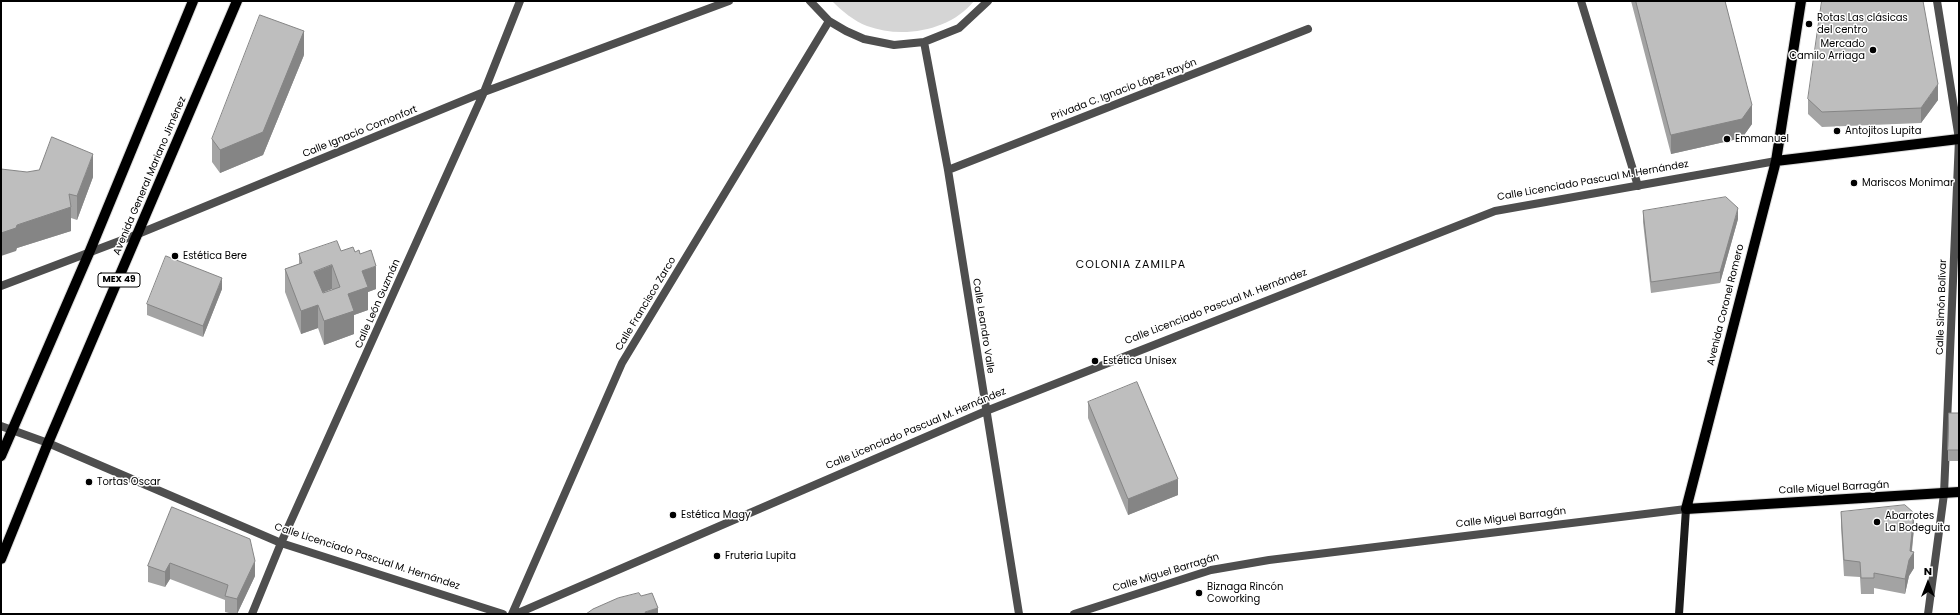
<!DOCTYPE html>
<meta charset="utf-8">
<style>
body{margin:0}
#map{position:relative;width:1960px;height:615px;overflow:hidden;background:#fff;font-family:Poppins,sans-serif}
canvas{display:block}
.frame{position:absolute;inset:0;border:2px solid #000;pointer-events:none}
.north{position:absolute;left:1908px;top:563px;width:40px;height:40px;-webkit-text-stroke:3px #fff;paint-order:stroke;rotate:0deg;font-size:11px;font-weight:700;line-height:16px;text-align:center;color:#000}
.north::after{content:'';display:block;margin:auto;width:14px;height:18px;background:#000;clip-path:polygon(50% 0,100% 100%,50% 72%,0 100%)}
</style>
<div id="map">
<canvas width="1960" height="615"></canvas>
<div class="frame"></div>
<div class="north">N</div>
</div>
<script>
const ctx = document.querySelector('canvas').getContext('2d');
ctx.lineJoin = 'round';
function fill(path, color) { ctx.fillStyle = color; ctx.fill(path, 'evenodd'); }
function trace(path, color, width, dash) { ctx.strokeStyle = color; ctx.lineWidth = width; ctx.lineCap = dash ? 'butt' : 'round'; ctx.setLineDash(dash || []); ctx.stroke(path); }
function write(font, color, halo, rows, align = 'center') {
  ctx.font = font + ' Poppins,sans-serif'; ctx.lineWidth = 3; ctx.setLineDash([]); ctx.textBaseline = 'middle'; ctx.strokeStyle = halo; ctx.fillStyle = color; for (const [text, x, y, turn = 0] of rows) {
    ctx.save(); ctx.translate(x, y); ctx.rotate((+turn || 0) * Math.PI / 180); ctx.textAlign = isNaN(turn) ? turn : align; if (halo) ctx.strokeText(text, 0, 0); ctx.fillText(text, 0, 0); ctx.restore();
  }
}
fill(new Path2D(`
 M832 1H974C950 31 902 39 867 26 854 21 842 11 832 1Z`), '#d5d5d5');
const primary = new Path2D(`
 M1801 1 1776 161 1686 509 1959 492
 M1776 161 1959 139
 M1 456 89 253 193 1
 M1 559 48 443 237 1`);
trace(primary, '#dbdbdb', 12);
trace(new Path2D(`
 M1581 1 1638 186`), '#4e4e4e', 8);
trace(new Path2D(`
 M810 1 829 21 846 31 864 39 894 45 924 42 959 28 988 1
 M924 42 948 170 1019 614
 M948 170 1308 29
 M1 286 138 234 484 92 729 1
 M1 426 48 443 281 543 503 614
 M252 614 281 543 484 92 520 1
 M512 614 622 363 829 21
 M516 614 986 411 1495 211 1776 161
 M1074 614 1211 570 1269 560 1686 509
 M1928 614 1944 494 1959 139 1937 1`), '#4e4e4e', 8);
trace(new Path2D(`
 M1679 614 1686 509`), '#1b1b1b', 8);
trace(primary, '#000', 10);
fill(new Path2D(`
 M1631 1H1725L1752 124 1742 138 1671 154Z
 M304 55 263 155 220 173 212 162V139Z
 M1808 99 1938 100 1921 123 1822 127 1808 114Z
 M27 172 93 177 77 220 71 218V231L17 248 16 251Z
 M1643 211 1738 219 1720 283 1651 293 1643 222Z
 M341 251 355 252 360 254 376 289 368 292V310L354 315V334L324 345 318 328 301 334 285 292V269L299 264V254ZM332 289V290L323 293V292Z
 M222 289 203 337 147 315V304Z
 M1088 402 1178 495 1128 515 1088 418Z
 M1959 413V461H1948V450Z
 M172 507 255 576 237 614H233L225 612V600L170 579 165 587 148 582V566Z
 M1841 512 1914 528 1912 551 1914 568 1909 576 1905 594 1874 588V594H1861L1860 577 1844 576 1841 527Z`), '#a3a3a3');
fill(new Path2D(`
 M304 31V55L263 155 220 173V150Z
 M1938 84V100L1921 123V108Z
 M1752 105V124L1742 138 1671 154V135Z
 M93 154V177L77 220V196Z
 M71 207V231L17 248 16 251 1 256V233L17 225Z
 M1738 208V219L1720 283V272Z
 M332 265V289L314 296V272Z
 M376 266V289L368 292V310L354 315V334L324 345V321L348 294 362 271Z
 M222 278V289L203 337V326Z
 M318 305V328L301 334V311Z
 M1178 479V495L1128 515V499Z
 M1914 513V528L1911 556 1914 552V568L1909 576 1905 594V579L1910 551Z
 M255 561V576L237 614V599Z
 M170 563V579L165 587V572Z
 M658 608V614H645V612Z`), '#858585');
const building = new Path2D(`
 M1636 1H1725L1752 105 1742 119 1671 135Z
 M1822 1H1923L1938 84 1921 108 1822 112 1808 99Z
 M260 15 304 31 263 132 220 150 212 139Z
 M52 137 93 154 77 196 69 194 71 207 17 225 16 228 1 233V169L27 172 39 170Z
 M1726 197 1738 208 1720 272 1651 282 1643 211Z
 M337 241 341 251 353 247 355 252 359 250 360 254 371 250 376 266 362 271 368 287 348 294 354 311 324 321 318 305 301 311 285 269 302 263 299 254ZM332 265 340 287 323 293 314 272Z
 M166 256 222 278 203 326 147 304Z
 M1137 382 1178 479 1128 499 1088 402Z
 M1949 413H1959V450H1948Z
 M1905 505 1914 513 1910 551 1914 552 1909 560 1905 579 1874 573V578H1861L1860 562 1844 560 1841 512Z
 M172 507 250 539 255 561 237 599 225 596 228 585 170 563 165 572 148 566Z
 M639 593 641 596 652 593 658 608 645 612 646 614H586L593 609 618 598Z`);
fill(building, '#bebebe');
trace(building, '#858585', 1);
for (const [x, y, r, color] of [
 [1809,24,4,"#000"],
 [1873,50,4,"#000"],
 [1837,131,4,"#000"],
 [1727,139,4,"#000"],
 [1854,183,4,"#000"],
 [175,256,4,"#000"],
 [1095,361,4,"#000"],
 [89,482,4,"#000"],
 [673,515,4,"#000"],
 [1877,522,4,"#000"],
 [717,556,4,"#000"],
 [1199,593,4,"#000"]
]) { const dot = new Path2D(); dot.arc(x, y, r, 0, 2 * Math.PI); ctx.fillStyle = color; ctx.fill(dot); trace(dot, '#fff', 1.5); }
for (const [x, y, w] of [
 [119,280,42]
]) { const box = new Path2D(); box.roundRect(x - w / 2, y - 7, w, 14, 3); ctx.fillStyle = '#fff'; ctx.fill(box); trace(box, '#000', 1); }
write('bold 9px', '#000', null, [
 ["MEX 49",119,280]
]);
write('10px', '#000', '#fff', [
 ["Rotas Las clásicas",1817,18],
 ["del centro",1817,30],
 ["Mercado",1865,44,"right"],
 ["Camilo Arriaga",1865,56,"right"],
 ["Antojitos Lupita",1845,131],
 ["Emmanuel",1735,139],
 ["Mariscos Monimar",1862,183],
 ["Estética Bere",183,256],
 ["Estética Unisex",1103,361],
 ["Tortas Oscar",97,482],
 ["Estética Magy",681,515],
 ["Abarrotes",1885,516],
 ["La Bodeguita",1885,528],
 ["Fruteria Lupita",725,556],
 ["Biznaga Rincón",1207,587],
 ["Coworking",1207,599]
], 'left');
write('10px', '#000', '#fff', [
 ["Privada C. Ignacio López Rayón",1124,90,-21],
 ["Calle Ignacio Comonfort",360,132,-22],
 ["Avenida General Mariano Jiménez",150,176,-67],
 ["Calle Licenciado Pascual M. Hernández",1593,181,-10],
 ["Calle León Guzmán",378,304,-66],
 ["Calle Francisco Zarco",646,304,-59],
 ["Avenida Coronel Romero",1726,305,-76],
 ["Calle Licenciado Pascual M. Hernández",1216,307,-21],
 ["Calle Simón Bolívar",1942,307,-88],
 ["Calle Leandro Valle",983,326,81],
 ["Calle Licenciado Pascual M. Hernández",916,429,-23],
 ["Calle Miguel Barragán",1834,488,-3],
 ["Calle Miguel Barragán",1511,518,-7],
 ["Calle Licenciado Pascual M. Hernández",367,557,18],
 ["Calle Miguel Barragán",1166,573,-17]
]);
ctx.letterSpacing = '1px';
write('11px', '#000', '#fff', [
 ["COLONIA ZAMILPA",1131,265]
]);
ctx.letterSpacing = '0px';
</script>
